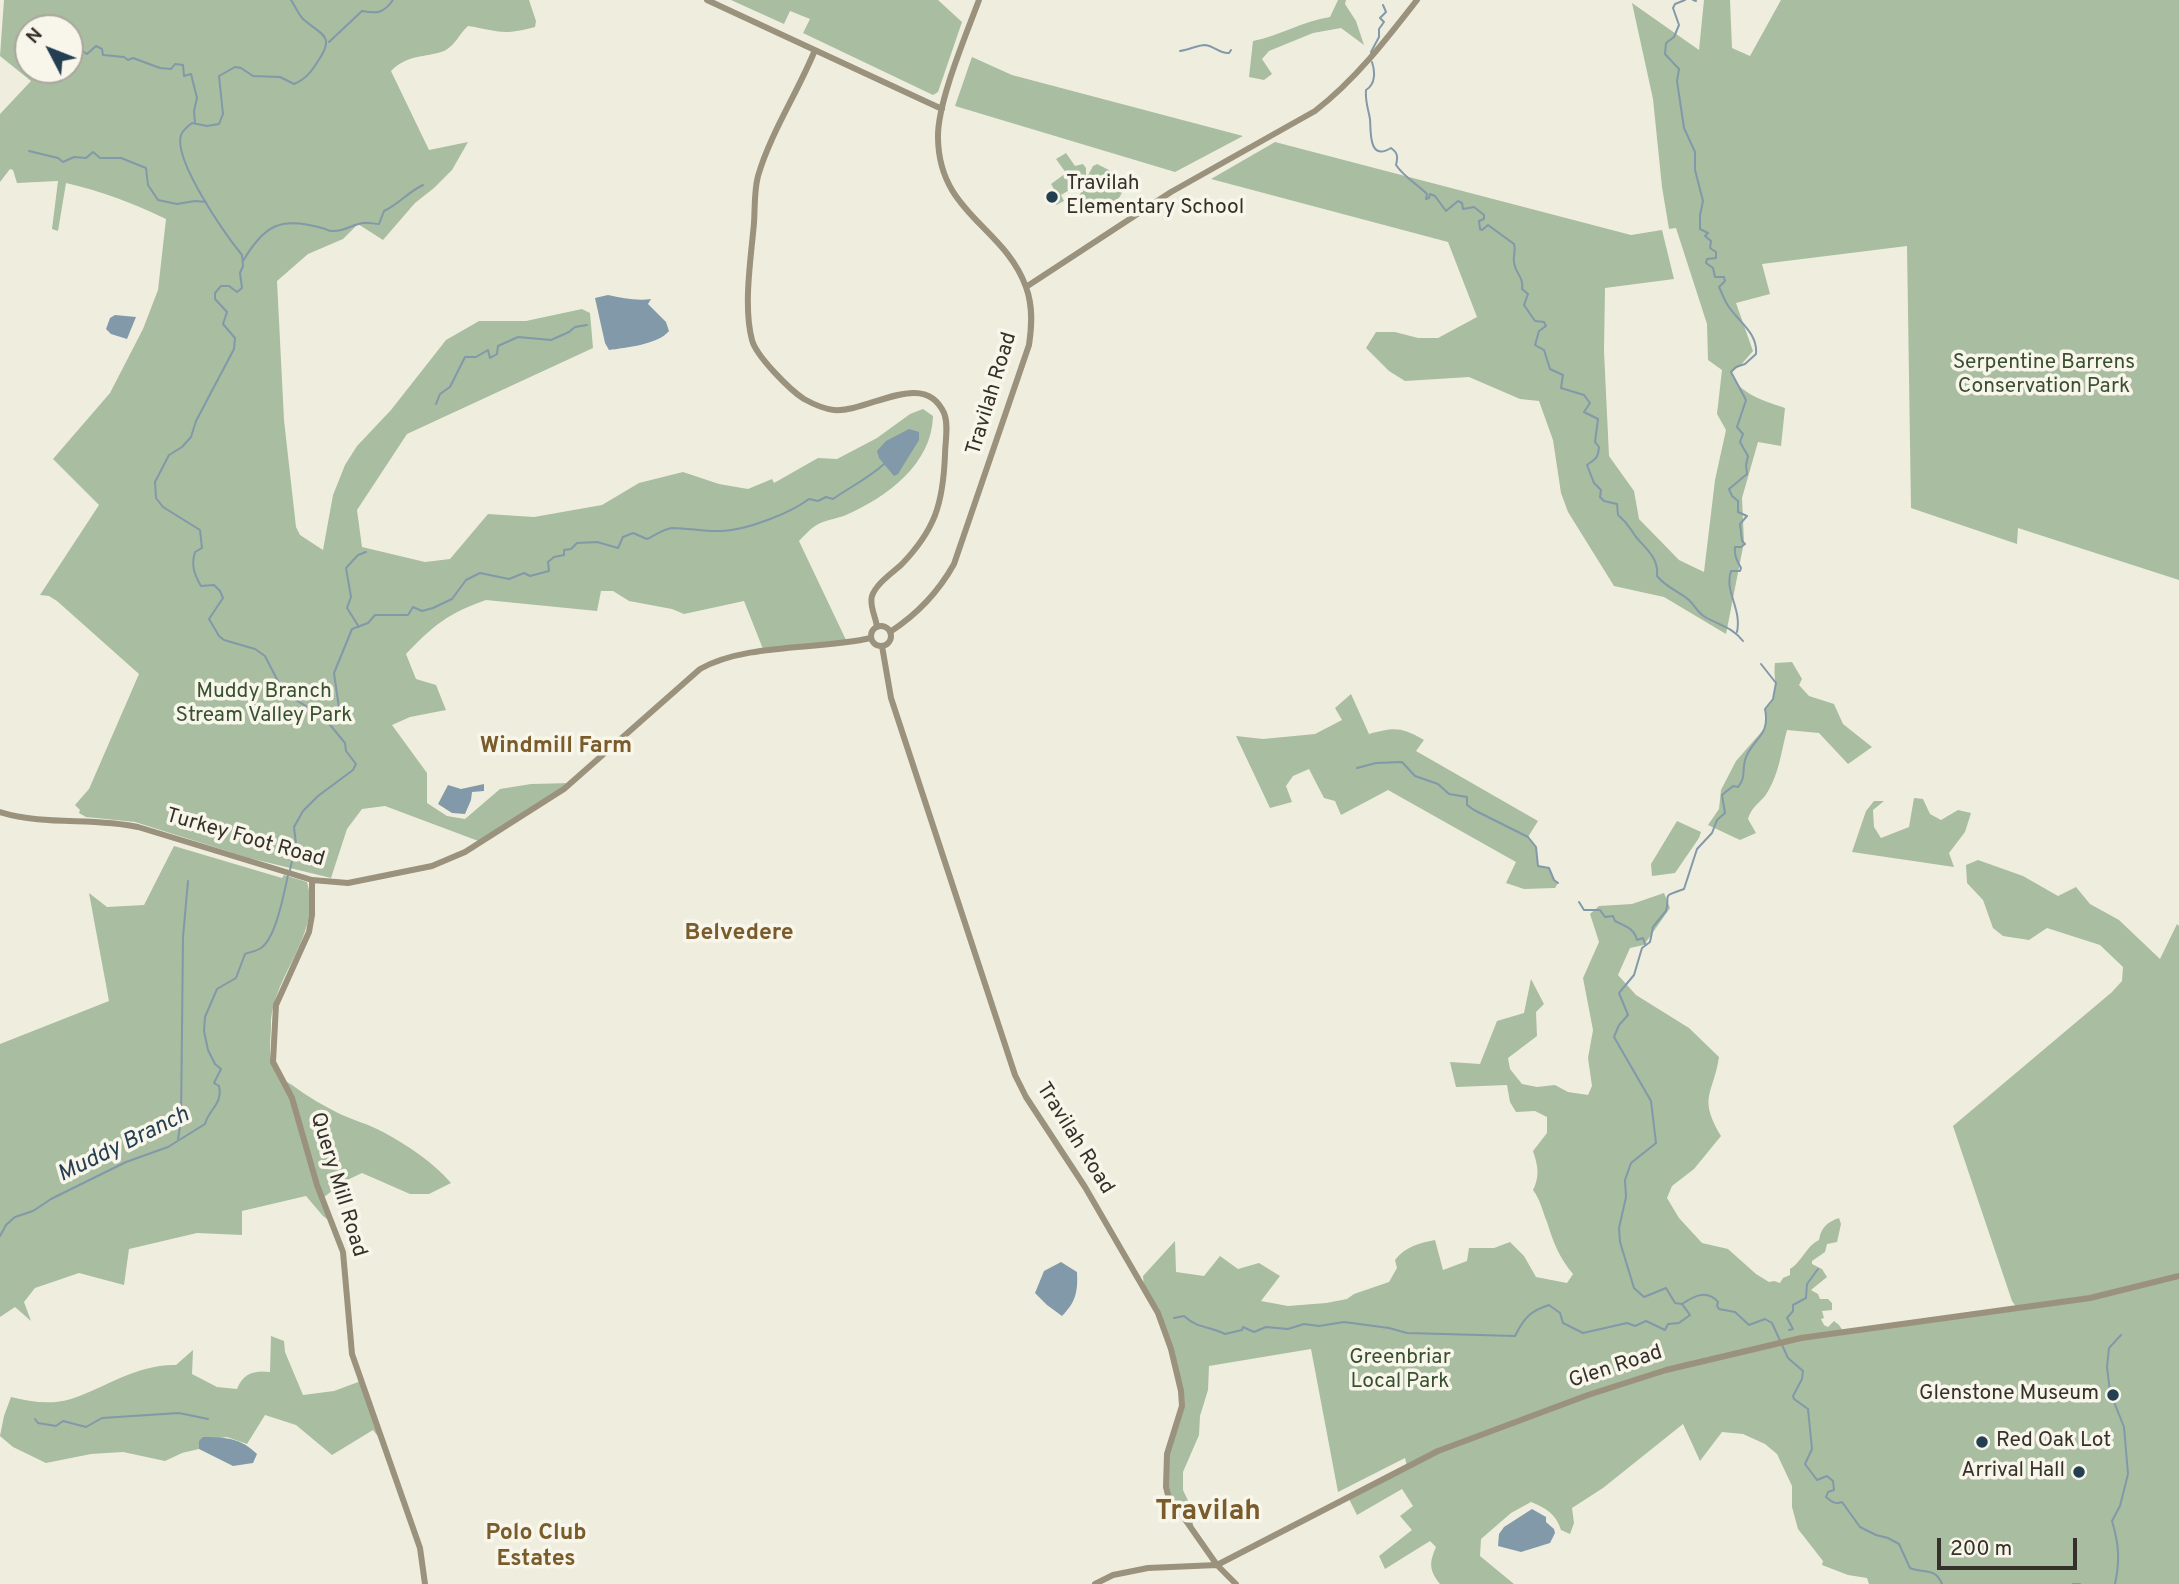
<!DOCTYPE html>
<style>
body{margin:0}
#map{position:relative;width:2179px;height:1584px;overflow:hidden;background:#efeede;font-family:Overpass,sans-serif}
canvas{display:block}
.north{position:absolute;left:14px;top:14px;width:70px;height:70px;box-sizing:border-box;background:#f8f6ea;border:2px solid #aaa79d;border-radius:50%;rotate:312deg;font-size:19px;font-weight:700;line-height:28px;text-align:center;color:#35312a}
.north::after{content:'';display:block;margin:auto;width:24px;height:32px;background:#243e52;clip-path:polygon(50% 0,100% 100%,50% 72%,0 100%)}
.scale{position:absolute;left:1937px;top:1538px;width:140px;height:32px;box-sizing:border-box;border:4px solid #35312a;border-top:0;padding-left:9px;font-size:21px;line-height:24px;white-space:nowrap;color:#35312a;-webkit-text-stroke:5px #f8f6ea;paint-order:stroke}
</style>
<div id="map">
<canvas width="2179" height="1584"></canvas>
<div class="north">N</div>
<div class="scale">200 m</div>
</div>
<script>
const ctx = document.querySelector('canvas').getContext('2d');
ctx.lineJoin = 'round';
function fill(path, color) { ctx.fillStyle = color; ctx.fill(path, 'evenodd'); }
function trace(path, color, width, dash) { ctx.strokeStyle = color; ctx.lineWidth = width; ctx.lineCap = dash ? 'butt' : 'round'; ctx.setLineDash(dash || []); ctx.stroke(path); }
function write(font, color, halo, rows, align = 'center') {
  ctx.font = font + ' Overpass,sans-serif'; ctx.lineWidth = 7; ctx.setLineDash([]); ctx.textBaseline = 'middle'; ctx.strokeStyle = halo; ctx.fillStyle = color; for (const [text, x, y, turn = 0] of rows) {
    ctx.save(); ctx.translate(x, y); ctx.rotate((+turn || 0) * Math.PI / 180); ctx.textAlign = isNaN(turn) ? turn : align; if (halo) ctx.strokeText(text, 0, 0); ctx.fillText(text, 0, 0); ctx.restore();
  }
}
fill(new Path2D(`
 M4 0H529L536 21 535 27C502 36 499 31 468 26 459 34 455 46 444 51 424 58 408 54 391 71L429 150 468 142 452 170 434 188 415 203 383 240 358 224 343 239 308 254 277 281 284 420 296 527 300 535 323 550 333 495 345 465 357 446 391 410 446 340 479 321H526L582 309 590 313 593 348 407 434 357 510 362 547 425 562 450 559 488 514 534 517 602 505 639 483 683 472 719 484 748 489 772 479 774 483 818 458 837 459 877 438 910 414 923 409 933 416C932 464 887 497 846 515 836 519 824 520 815 526 809 530 804 536 799 541L846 640 763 649 744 601 684 614 672 609 629 601 613 591H601L597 611 486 600C448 613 433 626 406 654L416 679 436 685 446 710 410 717 392 725 427 773V803L447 816 465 819 500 789 531 784 572 783 481 842 385 806 362 809 347 829 331 878 249 858 135 822 86 817 79 813 80 810 75 805 89 789 139 674 57 601 49 596 40 595 99 505 53 459 110 393 143 329 158 290 166 219C133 203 101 191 66 183L58 231 52 229 58 181 17 183 13 170 10 169 0 182V114L31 81 0 56ZM28 28H70V70H28Z
 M731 0H938L962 22 938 92 933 95 803 33 810 19 790 11 784 24Z
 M1338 0H1346L1345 4 1356 21 1364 45 1341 28 1313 33 1269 51 1262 59 1272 74 1264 80 1249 77 1253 41C1279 36 1303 21 1330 17Z
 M1704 0H1730L1732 48 1750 56 1781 0H2179V580L2018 528 2017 544 1911 508 1907 246 1762 264 1770 294 1736 303 1753 351 1740 366 1731 372C1736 393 1767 402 1785 408L1781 446 1758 442 1742 498 1744 542 1726 634 1664 597 1614 586 1568 512 1561 493 1553 440 1539 401 1520 399 1469 377 1405 381 1389 371 1366 348 1376 332H1395L1418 338H1438L1477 317 1448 242 1211 179 1275 142 1631 235 1662 230 1674 279 1605 288 1604 351 1609 456 1634 491 1639 519 1679 560 1704 572 1715 480 1726 430 1717 414 1722 370 1708 360 1707 324 1676 228 1669 229 1662 187 1653 99 1632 3 1699 50Z
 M972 57 1012 75 1243 136 1175 172 955 106Z
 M1066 153 1075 166 1083 164 1086 168V179L1093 166 1097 164 1125 178C1125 198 1111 211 1091 206L1079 197 1086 180 1061 195 1064 201 1056 205 1048 193 1054 189 1051 184 1066 173 1056 159Z
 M1792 662 1802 679 1799 685 1809 696 1834 704 1843 724 1872 747 1848 764 1819 733 1787 730C1781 752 1779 776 1765 796 1758 804 1751 808 1748 819L1756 833 1740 840 1708 825 1719 809 1721 790 1736 761 1764 729 1767 717 1765 709C1767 705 1771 703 1773 699 1778 691 1773 674 1775 663Z
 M1351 694 1369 734C1395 727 1401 727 1424 740L1416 751 1538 821 1528 837 1536 847 1538 866 1549 868 1554 880 1558 883 1555 888 1524 889 1506 883 1516 862 1388 790 1341 815 1335 801 1324 798 1309 769 1293 776 1286 786 1292 802 1270 808 1236 736 1263 739 1315 734 1342 720 1335 708Z
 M1914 798 1923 799 1930 814 1941 820 1958 810 1971 813 1965 832 1949 853 1954 867 1852 852 1866 811 1874 801H1884L1873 810 1874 827 1881 838 1909 827Z
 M1677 821 1701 832 1699 838 1675 873 1652 876 1651 864Z
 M174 846 282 878 284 875 307 882C323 935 272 975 271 1025 271 1040 267 1059 276 1072 279 1078 287 1082 292 1085 307 1096 322 1105 338 1113 352 1120 369 1124 383 1132 407 1145 433 1162 451 1183L429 1194H410L362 1173 343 1182 323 1198 335 1225 323 1216 306 1196 242 1211V1235L197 1233 129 1249 124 1285 79 1273 35 1288 24 1302 31 1321 15 1307 0 1317V1044L109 1001 89 893 107 907 144 905Z
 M1978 860 2023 876 2058 896 2076 887 2090 904 2119 920 2160 959 2177 924 2179 926V1584H1869L1867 1578 1848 1575 1822 1565 1823 1561 1798 1529 1792 1507V1486L1777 1454 1765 1444 1743 1434 1722 1432 1700 1461 1683 1424 1603 1488 1572 1508 1574 1523 1570 1534 1561 1530C1556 1514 1546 1508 1531 1502L1511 1513 1481 1539 1480 1556 1514 1584H1440C1429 1570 1429 1563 1436 1547L1430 1541 1385 1569 1379 1556 1412 1530 1400 1516 1413 1506 1402 1489 1357 1515 1348 1497 1407 1466 1405 1458 1338 1492 1311 1349 1209 1366 1208 1390 1200 1416 1199 1435 1183 1472V1490L1192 1509 1194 1536 1168 1495 1167 1454 1182 1406 1171 1349 1144 1287 1143 1276 1175 1241 1176 1272 1204 1276 1220 1256 1238 1269 1259 1263 1280 1276 1261 1301 1288 1306 1326 1303 1347 1299 1354 1294 1389 1282 1397 1268 1395 1260C1405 1247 1419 1243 1435 1240L1443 1270 1467 1261 1469 1248H1494L1510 1242 1524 1256 1536 1277 1567 1283 1573 1274C1560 1259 1553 1242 1547 1222 1542 1210 1541 1201 1533 1190 1540 1176 1538 1166 1533 1151L1547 1133V1117L1535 1111 1516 1112 1510 1102 1507 1085 1456 1087 1450 1062 1480 1064 1497 1021 1524 1013 1531 979 1544 1004 1536 1012 1537 1036 1508 1058 1510 1069 1522 1084 1537 1087 1555 1085 1568 1092 1588 1095 1592 1086 1588 1058 1593 1030 1583 978 1599 942 1590 914 1599 906 1632 904 1664 893 1670 908 1644 945 1630 948 1618 975 1636 995 1689 1028 1719 1057C1713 1096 1698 1096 1721 1136L1694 1169 1672 1186 1667 1198 1679 1218 1702 1243 1728 1249 1756 1274 1769 1282 1774 1281 1780 1283 1783 1278 1790 1275V1269C1802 1262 1806 1246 1819 1240 1821 1228 1827 1222 1839 1218L1841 1224 1837 1242 1827 1244 1825 1252 1812 1261V1264L1822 1269 1827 1277 1811 1290 1818 1294 1820 1299H1828L1832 1303V1310L1822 1311 1824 1318 1821 1319 1824 1325 1828 1327 1834 1321 1839 1325 1843 1331 2017 1308 2012 1301 1953 1126 2112 992 2122 981 2123 967 2100 945 2047 928 2029 940 2003 936 1993 928 1983 900 1967 883 1966 865Z
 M271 1336 284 1341 285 1352 303 1395 334 1391 361 1381 384 1444 373 1430 332 1455 296 1425 265 1415 247 1444 227 1437 199 1441V1449L182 1453 165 1461 123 1452 91 1454 46 1463 13 1447 0 1436 4 1416 11 1397C30 1402 52 1405 71 1399 107 1387 137 1364 176 1365L193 1350 192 1374 217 1387 237 1389C243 1373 255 1370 270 1372Z`), '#a9bda0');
fill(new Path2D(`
 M608 295C622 298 637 301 651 299L648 304 666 322 669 331C659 344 625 348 609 350L605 343 595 298Z
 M115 315 136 317 127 339 111 334 106 329 110 318Z
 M909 429 919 432V440L898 474 894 476 879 458 877 451 886 441Z
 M484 784V791L472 792 471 800 465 814 452 813 438 804 448 785 461 789Z
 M1061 1262 1077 1272C1078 1291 1076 1302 1062 1316L1047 1305 1035 1293 1044 1271Z
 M203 1437C225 1437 241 1438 257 1454L253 1463 233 1466 199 1449V1441Z
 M1532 1509 1546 1517V1522L1554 1529 1555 1533 1550 1543 1521 1552 1498 1546 1499 1534 1504 1527Z`), '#8199a9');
trace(new Path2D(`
 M1685 0 1675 4 1673 8 1679 25 1674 37 1666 43 1665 54 1679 69 1677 81 1684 128 1695 152V170L1703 201 1700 215V229L1708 233 1705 236 1711 241 1710 248 1716 252V258L1707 259 1706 263 1713 268 1715 277H1724L1725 281 1719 287C1722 293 1724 299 1727 304 1737 321 1758 332 1756 354L1745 364 1736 367 1731 372 1746 400 1737 427 1743 434 1740 442 1748 456 1746 465 1747 474 1729 489 1732 496 1738 501V512L1747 516 1740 524 1742 541 1745 544 1741 547H1735C1734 555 1737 561 1741 568L1740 571H1731C1724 592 1742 608 1737 632
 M1693 0 1696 1
 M70 42H77L78 48 87 54 96 46 102 49 103 55 124 57 128 60 133 58 160 68 171 69 175 64 183 65 184 76 191 74 197 98 194 111 195 123
 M329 42 362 11C377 14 384 13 393 0
 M1180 51C1188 50 1198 45 1205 45 1215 46 1219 54 1229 53L1231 50
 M1371 52 1379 37V29L1384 22 1380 18 1386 12 1383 5
 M1372 62C1375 71 1376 84 1366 90 1365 101 1368 108 1370 119 1371 130 1368 162 1391 148 1398 153 1398 157 1396 165 1404 177 1417 184 1427 194L1426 199 1429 198 1430 194 1435 196 1446 211 1458 201 1462 203 1463 209 1474 207 1484 215V219L1479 221 1480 229 1482 230 1488 225 1514 244C1516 251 1513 255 1514 262 1515 273 1524 277 1522 289L1528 294 1524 305 1535 321 1544 322 1546 326 1539 331 1535 345 1544 350 1550 369 1563 375 1561 388 1584 395 1590 403 1584 412 1598 419 1595 442 1599 447C1598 459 1595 459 1587 465L1594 483 1601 490 1600 497 1604 501 1617 504 1618 515C1629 524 1628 526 1636 537 1646 549 1659 558 1657 576 1667 588 1678 591 1689 600 1695 606 1698 613 1705 617 1719 625 1732 627 1743 641
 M29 151 58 158 63 162 74 157 86 158 93 152 100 158H121L146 168 148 185 158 200 177 204 195 201 206 202
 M243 261C264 225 281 216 322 228 328 229 327 231 332 231 344 232 353 224 363 223 368 222 374 224 379 224L384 211C399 204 408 192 423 185
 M436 404 440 394 450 387 465 357H476L488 350 490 358 497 354 498 346 518 337 551 340 569 332 575 327 587 325
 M359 627 347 608 351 597 346 568 358 555 366 552
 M1761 664 1776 683 1773 699 1765 709C1771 737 1751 739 1745 760 1742 771 1746 778 1738 787L1733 786 1722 795 1725 813 1717 820 1712 833 1697 849 1684 889C1659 898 1671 893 1666 911L1653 927 1650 942 1642 948 1634 975 1619 993 1628 1015 1619 1025 1614 1037 1651 1101 1656 1143 1631 1163 1625 1180 1626 1197 1619 1228 1620 1242 1634 1288 1644 1297 1666 1288 1675 1303 1682 1304C1694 1296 1707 1289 1718 1302L1717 1306 1719 1309 1735 1312 1749 1325 1765 1319 1772 1323 1788 1358 1803 1371 1802 1379 1793 1396 1794 1399 1808 1409 1812 1449 1805 1464 1817 1480 1827 1476 1833 1481 1834 1490 1828 1492 1826 1497C1831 1501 1835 1505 1842 1502L1860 1527 1876 1535 1888 1538 1899 1544 1910 1568C1925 1574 1935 1567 1942 1584
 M325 718 339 708 334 673 352 629 368 623 375 615H408L413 607 422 611 433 608 452 599 466 580 480 573 509 579 524 573 530 576 549 571 548 562 554 557 564 555V550L571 549 577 543 597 542 618 548 623 537 633 533 647 539C655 535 664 529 672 528 689 528 705 532 722 531 746 530 789 514 809 499L818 501 826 497 833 499C850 487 869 478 884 464
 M1357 768 1376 763 1402 762 1415 776 1438 784 1449 794 1467 797V805L1474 810 1528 837 1536 847 1538 866 1549 868 1554 880 1558 883
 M290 870 296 844 294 827 303 811 318 796 353 770 356 764 346 751 345 743 331 726 316 712 284 693 265 656 255 649 224 640 219 636 209 619 223 598 220 591 214 585 201 586C194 574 191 565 195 552L202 548 200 530 163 507 156 498 155 482 169 455 182 447 191 437 196 421 234 349 235 338 223 324 227 312 215 299V293L221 286H229L237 292 242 288 240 273 243 266 242 255C225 234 173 160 181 135 183 130 188 126 192 123L207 126 219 124 223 114 219 76 235 67 241 68 253 76 280 77 294 84C306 79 312 71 318 61 336 35 321 35 303 19 298 13 295 6 291 0
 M1579 902 1584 910H1600L1605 917 1613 916 1615 921C1625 926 1634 928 1637 940L1643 938 1645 944
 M178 1139 181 1121 183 937 188 881
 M0 1236 6 1225 15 1217 33 1211 51 1199 126 1162 168 1147 205 1124C209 1109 223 1104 219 1086L214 1083 221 1069 215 1064 208 1050 204 1031 205 1017 217 989 236 978 245 954C250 952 257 951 261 948 276 938 284 893 288 875
 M1174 1318 1184 1316C1198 1329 1210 1326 1225 1334L1242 1330 1243 1327 1254 1332 1266 1327 1288 1329 1304 1324 1319 1326 1344 1322 1389 1328 1407 1333 1515 1336C1524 1318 1530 1311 1549 1305L1560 1313 1563 1323 1583 1333 1627 1323 1635 1326 1646 1321 1665 1330 1668 1324 1679 1323 1690 1315 1682 1304
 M1789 1330 1793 1329 1787 1318 1793 1311V1305L1806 1298 1807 1284 1818 1269
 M35 1419 38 1423 56 1426 63 1421 86 1427 102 1418 179 1413 208 1419
 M2073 1584H2080
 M2115 1584C2120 1561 2119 1544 2112 1521L2120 1506 2128 1474 2124 1427 2110 1392 2107 1367 2109 1348 2121 1335`), '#8199a9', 2);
trace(new Path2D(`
 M707 0 942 109
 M815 50C798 92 771 132 758 176 754 191 755 208 754 223 751 258 743 306 752 340 756 356 790 390 804 399 813 404 824 409 834 410 868 413 924 368 944 413 949 425 945 443 945 455 943 504 935 530 901 565 892 573 876 584 872 596 869 606 876 617 877 627
 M1026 287 1171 192 1315 111C1355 80 1386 40 1417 0
 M871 636a10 10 0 1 1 20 0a10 10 0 1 1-20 0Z
 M890 632C916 615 939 591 954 564L1029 345C1032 325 1033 306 1026 287 1004 226 939 214 938 138 937 103 966 35 979 0
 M882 646 891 698 1015 1075 1026 1097 1085 1187 1158 1313 1171 1349 1181 1391 1182 1406 1167 1454 1166 1487 1168 1495 1217 1565 1236 1584
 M0 812C45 826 93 817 138 827L312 880 348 883 432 866 465 852 564 789 700 669C746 643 819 650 871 638
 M312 880V915L309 932 276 1005 273 1062 292 1098 317 1185 343 1252 352 1354 420 1548 425 1584
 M1095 1584 1113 1575 1148 1568 1217 1565 1438 1451 1588 1395 1666 1370 1801 1338 2090 1298 2179 1276`), '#9a927d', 6);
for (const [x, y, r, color] of [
 [1052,197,7,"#243e52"],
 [2113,1395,7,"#243e52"],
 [1982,1442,7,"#243e52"],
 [2079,1472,7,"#243e52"]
]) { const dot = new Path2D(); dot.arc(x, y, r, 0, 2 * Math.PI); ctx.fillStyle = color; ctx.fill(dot); trace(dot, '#f8f6ea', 2.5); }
write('21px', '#35312a', '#f8f6ea', [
 ["Travilah",1066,185],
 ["Elementary School",1066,209],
 ["Glenstone Museum",2099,1395,"right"],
 ["Red Oak Lot",1996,1442],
 ["Arrival Hall",2065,1472,"right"]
], 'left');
write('21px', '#395030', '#f8f6ea', [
 ["Serpentine Barrens",2044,364],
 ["Conservation Park",2044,388],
 ["Muddy Branch",264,693],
 ["Stream Valley Park",264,717],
 ["Greenbriar",1400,1359],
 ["Local Park",1400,1383]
]);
write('21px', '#35312a', '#f8f6ea', [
 ["Travilah Road",993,394,-73],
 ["Turkey Foot Road",245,839,16],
 ["Travilah Road",1074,1139,58],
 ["Query Mill Road",337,1185,73],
 ["Glen Road",1616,1368,-18]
]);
write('bold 23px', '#7a5b2c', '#f8f6ea', [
 ["Windmill Farm",556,747],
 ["Belvedere",739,934],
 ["Polo Club",536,1534],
 ["Estates",536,1560]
]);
write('italic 23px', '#243e52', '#f8f6ea', [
 ["Muddy Branch",124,1146,-26]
]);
write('bold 28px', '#7a5b2c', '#f8f6ea', [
 ["Travilah",1208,1513]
]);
</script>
